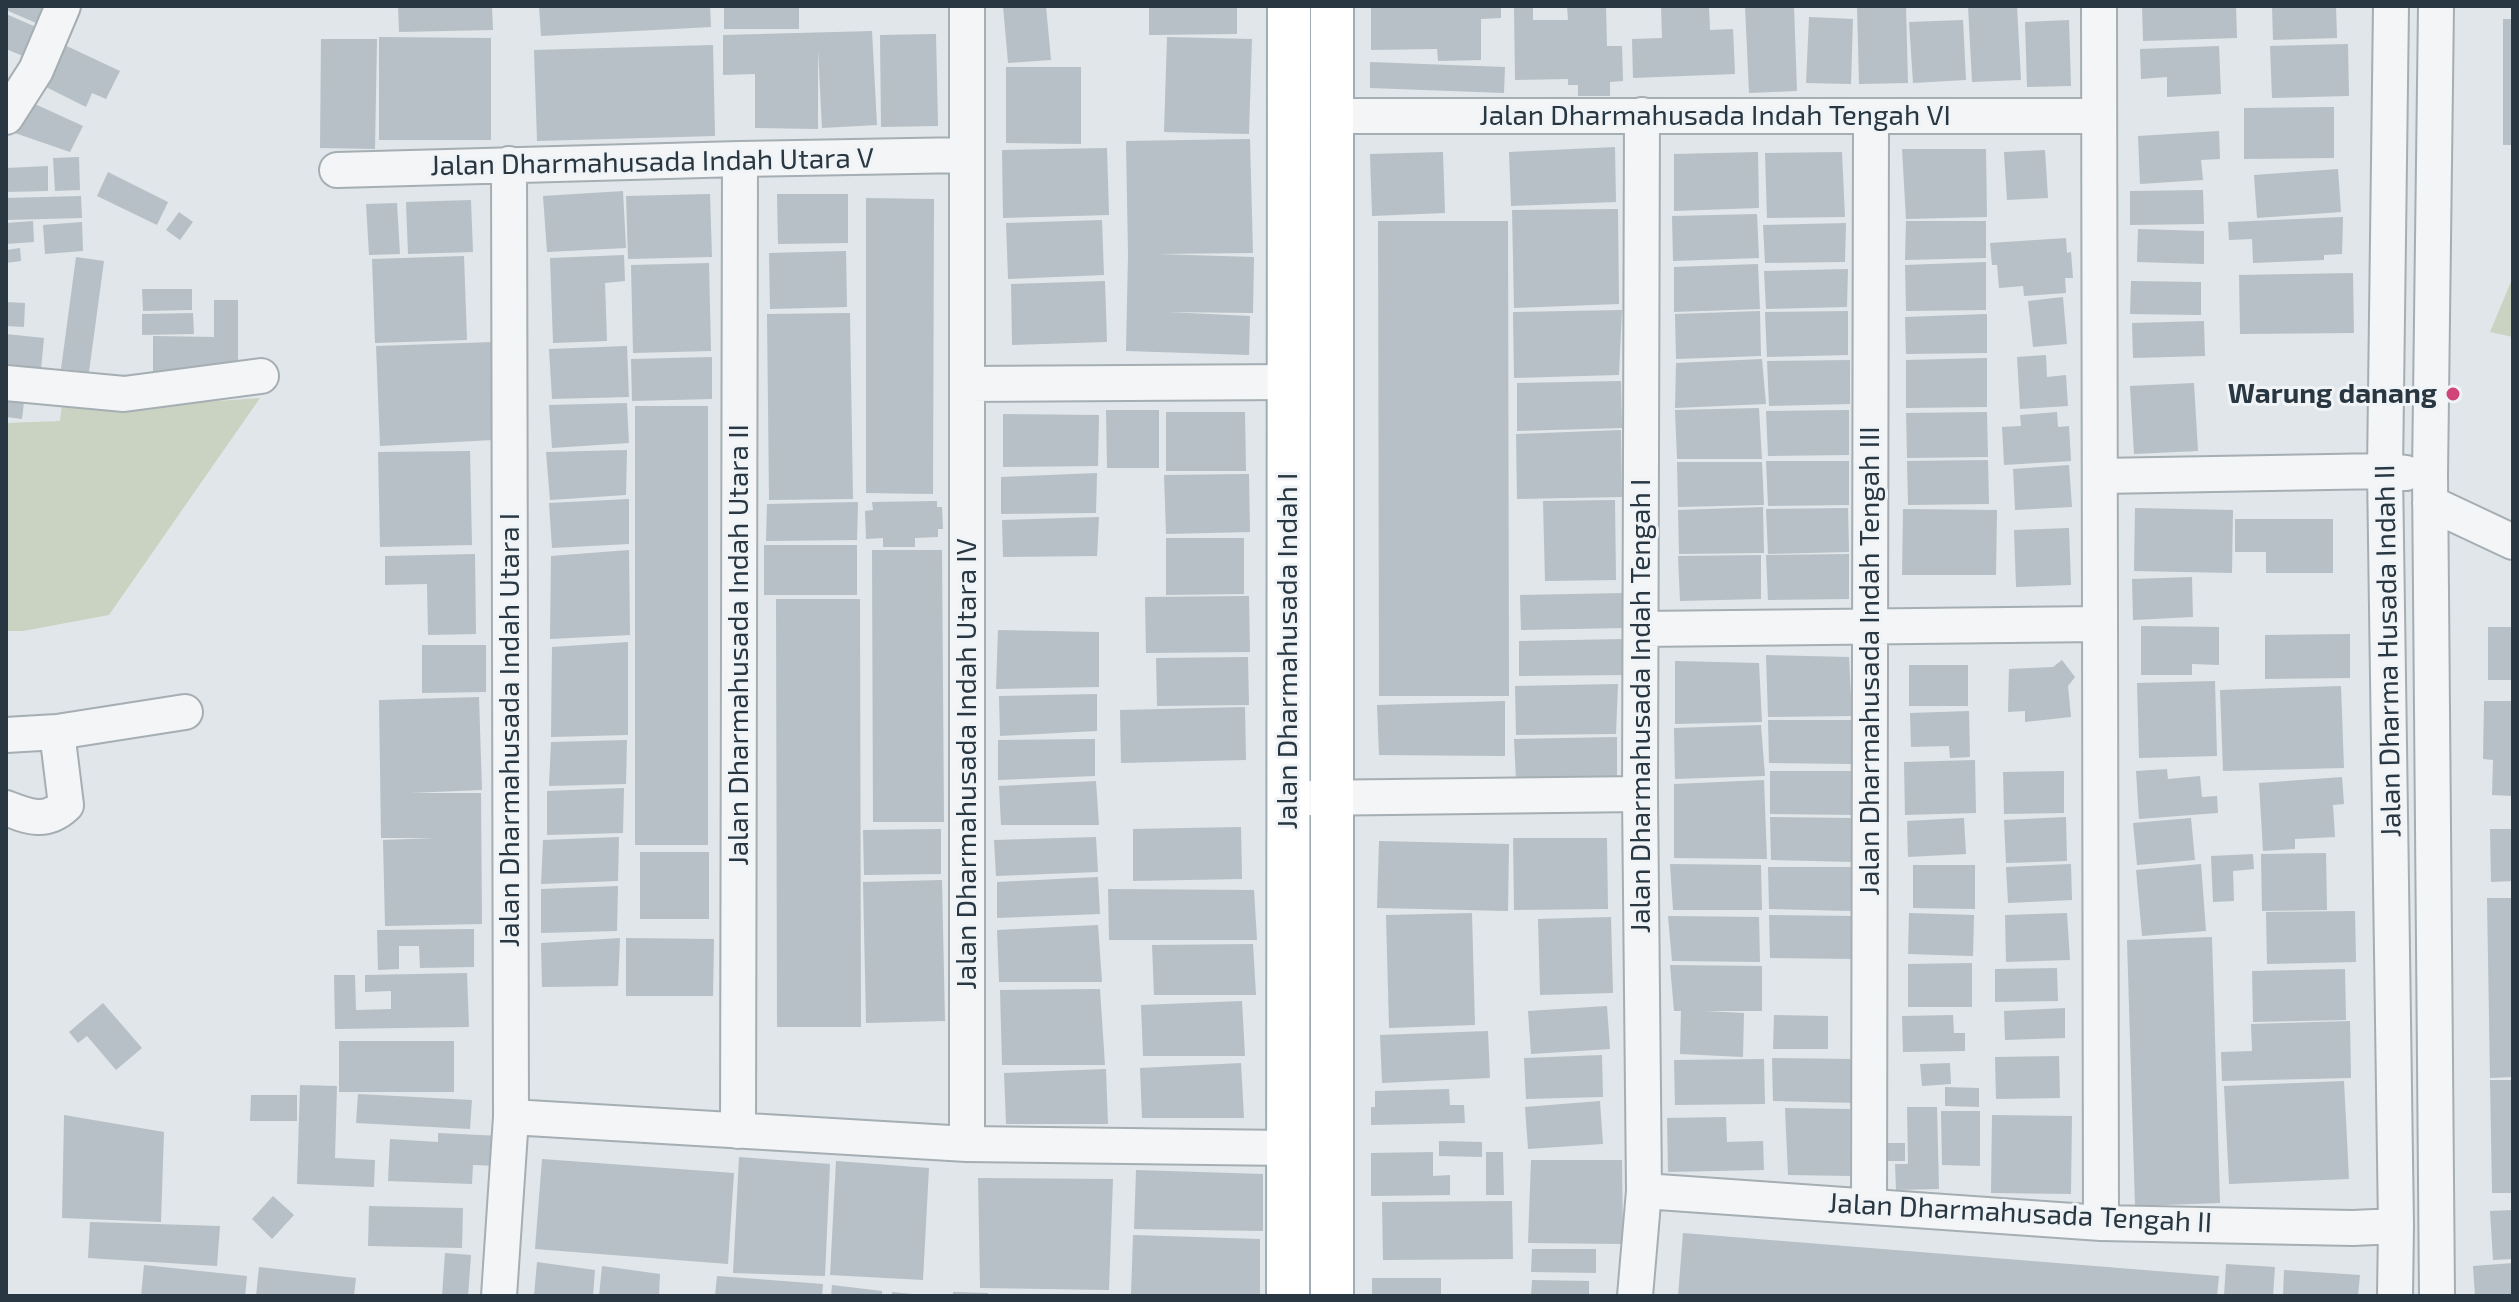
<!DOCTYPE html>
<style>
body{margin:0}
#map{position:relative;width:2519px;height:1302px;overflow:hidden;background:#e0e6e9;font-family:"Exo 2",sans-serif}
canvas{display:block}
.frame{position:absolute;inset:0;border:8px solid #283741;pointer-events:none}
</style>
<div id="map">
<canvas width="2519" height="1302"></canvas>
<div class="frame"></div>
</div>
<script>
const ctx = document.querySelector('canvas').getContext('2d');
ctx.lineJoin = 'round';
function fill(path, color) { ctx.fillStyle = color; ctx.fill(path, 'evenodd'); }
function trace(path, color, width, dash) { ctx.strokeStyle = color; ctx.lineWidth = width; ctx.lineCap = dash ? 'butt' : 'round'; ctx.setLineDash(dash || []); ctx.stroke(path); }
function write(font, color, halo, rows, align = 'center') {
  ctx.font = font + ' "Exo 2",sans-serif'; ctx.lineWidth = 6; ctx.setLineDash([]); ctx.textBaseline = 'middle'; ctx.strokeStyle = halo; ctx.fillStyle = color; for (const [text, x, y, turn = 0] of rows) {
    ctx.save(); ctx.translate(x, y); ctx.rotate((+turn || 0) * Math.PI / 180); ctx.textAlign = isNaN(turn) ? turn : align; if (halo) ctx.strokeText(text, 0, 0); ctx.fillText(text, 0, 0); ctx.restore();
  }
}
fill(new Path2D(`
 M2513 277V337L2490 332Z
 M260 398 109 615 23 631H6V423L60 421 62 404 104 409Z`), '#cad3c1');
fill(new Path2D(`
 M6 6H59L50 29 6 10Z
 M398 6H492L493 30 399 32Z
 M539 6H710L711 27 541 36Z
 M724 6H799V29H724Z
 M1003 6H1046L1051 60 1008 63Z
 M1149 6H1237V34L1149 35Z
 M1371 6H1501V18L1481 19V60L1438 61 1437 49 1371 50Z
 M1514 6H1533V20H1568L1567 6H1606L1607 46H1622L1623 81 1610 82V96H1578V85H1568V79L1515 80Z
 M1661 6H1709L1710 30 1733 29 1735 74 1633 78 1632 39 1662 38Z
 M1745 6H1794L1797 91 1749 93Z
 M1857 6H1906L1908 83 1859 84Z
 M1968 6H2017L2021 80 1972 82Z
 M2142 6H2236L2237 38 2143 41Z
 M2272 6H2336L2337 38 2273 40Z
 M6 14 50 33 37 62 6 49Z
 M1809 17 1853 19 1851 84 1806 83Z
 M2503 19H2513V145H2503Z
 M1963 20 1966 80 1913 83 1909 22Z
 M2069 20 2071 86 2027 87 2025 22Z
 M872 31 877 125 822 128 818 50V129L755 128V74L723 75V35Z
 M936 34 938 126 881 127 880 35Z
 M379 37 491 38V140H379Z
 M1167 37 1252 39 1249 134 1164 132Z
 M321 39H377L375 149 320 148Z
 M56 41 120 71 106 99 92 93 86 107 38 83Z
 M2348 44 2349 96 2272 98 2270 46Z
 M713 45 715 136 537 141 534 50Z
 M2219 46 2221 94 2167 97V77L2141 79 2140 49Z
 M1370 62 1505 67 1504 93 1370 88Z
 M1006 67H1081V144L1006 143Z
 M24 99 83 126 70 152 9 131Z
 M2334 107V158L2244 159V108Z
 M2219 131 2220 159 2201 160 2203 180 2140 184 2138 136Z
 M1250 139 1253 253 1157 254 1254 257 1253 313 1168 312 1250 316 1249 355 1126 351 1128 255 1126 141Z
 M1615 147 1616 202 1511 206 1509 152Z
 M1107 148 1109 215 1003 218 1002 150Z
 M1902 149H1986L1987 217 1906 219Z
 M2045 150 2048 198 2007 200 2004 152Z
 M1443 152 1445 213 1372 216 1370 154Z
 M1758 152 1759 208 1674 211V154Z
 M1842 152 1845 217 1767 218 1765 153Z
 M79 157 80 190 55 191 53 158Z
 M48 166V191L6 192V168Z
 M2338 169 2341 212 2257 218 2254 175Z
 M108 172 168 202 157 225 97 196Z
 M2203 190 2204 224 2130 225V191Z
 M623 191 626 248 547 252 543 196Z
 M710 194 712 257 628 259 626 196Z
 M777 194H848V243L778 244Z
 M81 196 82 218 6 220V198Z
 M866 198 934 199 933 494 866 493Z
 M471 200 473 252 408 254 406 202Z
 M397 203 400 254 369 255 366 204Z
 M1618 209 1619 304 1514 308 1512 210Z
 M179 212 193 222 180 240 166 230Z
 M1757 214 1759 258 1673 261 1672 216Z
 M2343 217 2342 254 2324 255V260L2253 263 2252 239 2229 240 2228 222Z
 M1102 220 1104 275 1008 279 1006 223Z
 M33 221 34 242 6 244V223Z
 M1378 221H1508L1509 696H1379Z
 M1906 221H1986V258L1905 260Z
 M82 222 83 251 45 254 43 225Z
 M1846 223 1845 262 1765 263 1763 225Z
 M2138 229 2204 231V264L2137 262Z
 M2066 238 2067 253 2071 252 2073 278H2065L2066 293 2024 296 2023 286 1999 288 1997 265H1992L1990 243Z
 M20 248 21 261 6 263V250Z
 M846 251 847 307 770 309 769 253Z
 M624 255 625 281 605 283 607 341 553 343 550 258Z
 M464 256 467 340 375 343 372 259Z
 M76 257 104 261 89 372 61 369Z
 M1986 262V310L1906 311 1905 265Z
 M709 263 711 351 633 353 631 265Z
 M1758 264 1760 309 1674 312V267Z
 M1848 269 1847 307 1766 309 1764 271Z
 M2353 273 2354 333 2240 334 2239 275Z
 M1105 281 1107 342 1012 345 1011 284Z
 M2131 281 2201 282V315L2130 314Z
 M142 289H192V310L143 311Z
 M2063 297 2067 344 2033 347 2028 301Z
 M214 300H238V372H153V336L214 337Z
 M6 302 25 303 24 327 6 326Z
 M1622 310 1619 375 1514 378 1513 312Z
 M1760 311 1761 356 1676 359 1675 314Z
 M1848 311V355L1767 357 1765 312Z
 M193 313 194 334 142 335V314Z
 M850 313 853 499 769 500 767 314Z
 M1987 314V353L1906 354 1905 317Z
 M2204 321 2205 356 2133 358 2132 323Z
 M6 334 44 338 41 369 6 365Z
 M493 342V440L380 446 376 346Z
 M627 346 629 397 552 399 549 349Z
 M2046 355 2047 377 2066 375 2068 406 2020 409 2017 357Z
 M712 357V399L632 401 631 359Z
 M1987 358V407L1906 408V360Z
 M1762 359 1766 404 1675 408 1676 363Z
 M1850 360V404L1769 406 1767 361Z
 M1621 381 1622 428 1517 431V383Z
 M2194 383 2198 451 2134 454 2130 386Z
 M25 393 22 419 6 417V399Z
 M627 403 629 443 552 448 549 405Z
 M635 406H708V845H635Z
 M1759 408 1762 459H1677L1675 410Z
 M1106 410H1159V468H1107Z
 M1849 410V455L1768 456 1766 411Z
 M1166 412H1245L1246 471H1166Z
 M1987 412 1988 457 1907 458 1906 413Z
 M2057 412 2058 427 2069 426 2071 461 2004 465 2002 427 2021 426 2020 415Z
 M1003 414 1099 415 1098 466 1003 467Z
 M1621 430 1622 497 1517 499 1516 434Z
 M627 450 626 495 550 500 546 452Z
 M470 451 472 545 380 547 378 452Z
 M1988 460 1989 504 1908 505 1907 461Z
 M1766 461H1849V505L1768 506Z
 M1677 462H1762L1764 505 1678 507Z
 M2069 465 2072 507 2015 510 2013 469Z
 M1097 473 1096 513 1001 514V477Z
 M1249 474 1250 532 1166 534 1164 475Z
 M629 499V544L552 548 549 503Z
 M1615 500 1616 580 1545 581 1543 501Z
 M937 501V507H942L943 529H938V537L915 538V547H883V538L866 539 865 511 873 510 872 502Z
 M858 502 857 540 766 541 767 504Z
 M1763 507 1764 553 1679 554 1678 510Z
 M1848 508 1849 552 1768 554 1766 509Z
 M2135 508 2233 510 2232 573 2134 571Z
 M1903 509 1997 510 1996 575H1902Z
 M1099 517 1097 556 1003 557 1002 520Z
 M2235 519H2333V573H2266V552H2235Z
 M2069 528 2071 585 2016 587 2014 530Z
 M1166 538H1244V594L1166 595Z
 M764 545H857V595H764Z
 M629 550 630 635 550 639 551 556Z
 M872 550H942L944 822H873Z
 M475 554 476 634 428 635 427 584 385 585V556Z
 M1849 554V599L1768 600 1766 555Z
 M1761 555V599L1680 601 1678 556Z
 M2192 577 2193 617 2133 620 2132 579Z
 M1625 593V628L1521 630 1520 595Z
 M1249 596 1250 652 1146 653 1145 597Z
 M776 599H860L861 1027H777Z
 M2141 626 2219 627V665L2192 664V675H2141Z
 M2488 627H2513V680H2488Z
 M998 630 1099 632V687L996 689Z
 M2350 634V678L2265 679V635Z
 M1624 639V675L1519 676V641Z
 M628 642V735L551 737 552 647Z
 M422 645H486V692L422 693Z
 M1766 655 1849 657 1852 716 1768 717Z
 M1248 657 1249 705 1157 706 1156 658Z
 M2062 660 2075 677 2068 686 2071 717 2025 722V711L2008 712 2009 669 2053 667Z
 M1675 661 1759 663 1762 722 1675 724Z
 M1909 665H1968V706H1909Z
 M2215 681 2217 756 2139 758 2137 683Z
 M1618 684 1616 734 1516 735 1515 686Z
 M2341 686 2344 768 2223 771 2220 690Z
 M1097 694V731L1000 736 999 696Z
 M479 697 482 790 410 793H481L482 924 385 926 383 840 436 838H381L379 700Z
 M1505 701V756L1379 755 1377 705Z
 M2484 701H2513V796L2492 795 2493 760 2483 759Z
 M1245 707 1246 760 1121 763 1120 710Z
 M1969 711 1970 757 1950 758 1949 746 1911 747 1910 713Z
 M1768 720H1851L1852 764 1769 763Z
 M1761 725 1765 776 1675 779 1674 728Z
 M1617 737V779L1516 780 1514 739Z
 M1095 739V776L998 780V740Z
 M627 740 626 784 549 786 551 742Z
 M1975 760 1976 813 1905 815 1904 762Z
 M2167 769 2168 779 2200 776 2202 797 2217 796 2218 813 2139 819 2136 771Z
 M1770 771H1852L1854 815 1770 814Z
 M2064 771V813L2004 814 2003 772Z
 M2342 777 2344 804 2333 805 2335 837 2295 839V849L2263 851 2259 783Z
 M1764 780 1767 859 1674 858V784Z
 M1096 781 1099 825H1001L999 786Z
 M624 788 623 833 547 835V791Z
 M1770 817 1853 818 1854 862 1771 860Z
 M2066 817 2067 861 2006 863 2004 820Z
 M1964 818 1966 854 1908 857 1907 821Z
 M2191 818 2195 860 2137 865 2133 823Z
 M1241 827 1242 879 1133 881V829Z
 M941 829V874L864 875 863 830Z
 M2490 829H2513V881L2491 882Z
 M619 837 618 881 541 884 543 840Z
 M1096 837 1098 872 996 876 994 840Z
 M1513 838H1607L1608 909 1514 910Z
 M1379 841 1509 844 1508 911 1377 908Z
 M640 852H709V919H640Z
 M2326 853 2327 910 2262 911 2261 854Z
 M2253 854 2254 869 2233 871 2234 901 2213 902 2211 856Z
 M1670 864 1761 865 1762 910H1673Z
 M2071 864 2072 900 2008 903 2006 867Z
 M2201 864 2206 931 2142 936 2136 870Z
 M1913 865H1975V909L1913 908Z
 M1768 867H1851L1852 911 1769 909Z
 M1098 877 1100 914 997 918V882Z
 M942 880 945 1021 866 1023 863 882Z
 M618 886 617 931 541 933V889Z
 M1108 889 1254 890 1257 940H1109Z
 M2487 898H2513V1077L2490 1078Z
 M2355 911 2356 962 2267 964 2266 912Z
 M1472 913 1475 1025 1389 1028 1386 915Z
 M1909 913 1974 915 1973 956 1908 954Z
 M2067 913 2070 960 2006 962 2005 915Z
 M1769 915 1852 916 1853 959 1770 958Z
 M1668 916 1759 917 1760 962 1672 961Z
 M1611 917 1613 993 1540 995 1538 919Z
 M1098 925 1102 982H999L997 930Z
 M474 929V967L420 968 419 946H399V969L378 970 377 930Z
 M2212 937 2220 1203 2135 1206 2127 940Z
 M620 938 618 986 542 987 541 943Z
 M626 938 714 939 713 996H626Z
 M1253 944 1256 995H1154L1152 945Z
 M1972 963V1007H1908V964Z
 M1670 965 1762 966V1011H1705L1744 1013 1743 1057 1680 1054 1681 1011H1674Z
 M2057 968 2058 1001 1995 1002V969Z
 M2345 969 2346 1020 2253 1022 2252 971Z
 M467 973 469 1027 335 1029 334 975H355L356 1010 391 1009V991L365 992V975Z
 M1100 989 1105 1065H1002L1000 990Z
 M1242 1001 1245 1056H1143L1141 1005Z
 M103 1003 142 1048 116 1070 87 1036 78 1043 69 1032Z
 M1607 1006 1610 1049 1531 1054 1528 1011Z
 M2065 1008V1038L2005 1040 2004 1011Z
 M1774 1015 1828 1016V1049H1773Z
 M1953 1015 1954 1033H1965V1051L1903 1052 1902 1016Z
 M2350 1021 2351 1078 2222 1081 2221 1052 2252 1051 2251 1024Z
 M1488 1031 1490 1078 1382 1083 1380 1035Z
 M339 1041H454V1092H339Z
 M1602 1055 1603 1097 1526 1099 1524 1058Z
 M2059 1056 2060 1098 1996 1099 1995 1057Z
 M1772 1058 1855 1059 1857 1103 1773 1101Z
 M1764 1059 1765 1104 1675 1105 1674 1060Z
 M1241 1063 1244 1118H1142L1140 1068Z
 M1950 1063 1951 1084 1922 1086 1920 1064Z
 M1106 1069 1108 1124H1006L1004 1073Z
 M2490 1080H2513V1193H2492Z
 M2344 1081 2349 1179 2229 1184 2224 1086Z
 M300 1085 337 1086 335 1158 375 1160 374 1187 297 1184Z
 M1945 1087 1979 1088V1107L1945 1106Z
 M1449 1089 1450 1105H1464L1465 1123 1371 1125V1107H1375V1091Z
 M358 1094 472 1100 470 1129 356 1123Z
 M251 1095H297V1121H250Z
 M1600 1101 1603 1144 1528 1149 1525 1107Z
 M1907 1107H1937L1939 1189 1896 1190 1895 1164H1908Z
 M1785 1108 1850 1109V1176L1788 1175Z
 M1941 1111H1980V1166L1942 1165Z
 M64 1115 164 1132 161 1222 62 1218Z
 M1992 1115 2072 1116 2071 1194 1991 1193Z
 M1726 1117 1727 1142 1763 1141 1764 1170 1668 1172 1667 1118Z
 M438 1133 501 1136 499 1166 473 1165 472 1184 388 1181 390 1139 438 1142Z
 M1439 1141 1482 1142V1157L1439 1156Z
 M1886 1143H1905V1161H1886Z
 M1433 1152V1176L1450 1175V1195L1371 1196V1153Z
 M1486 1152H1503L1504 1195H1486Z
 M739 1157 830 1164 825 1276 733 1273Z
 M542 1159 734 1173 728 1264 535 1249Z
 M1531 1160H1622L1623 1244 1528 1243Z
 M836 1161 929 1168 923 1280 830 1275Z
 M1136 1170 1263 1174V1231L1134 1229Z
 M978 1178 1113 1179 1109 1290 980 1288Z
 M273 1196 294 1215 272 1239 252 1219Z
 M1512 1201 1513 1259 1383 1260 1382 1202Z
 M369 1206 463 1208 462 1248 368 1246Z
 M2513 1210V1259L2493 1260 2490 1211Z
 M90 1222 220 1226 217 1266 88 1258Z
 M1683 1233 2219 1276 2217 1296H1678Z
 M1133 1235 1260 1239V1296L1131 1294Z
 M1532 1249H1596V1273L1531 1272Z
 M445 1253 471 1255 468 1296H442Z
 M537 1262 595 1270 593 1296H534Z
 M2513 1263V1296H2475L2473 1266Z
 M2226 1264 2275 1267 2273 1296H2224Z
 M144 1265 247 1276 245 1296H141Z
 M602 1266 660 1274 659 1296H599Z
 M259 1267 356 1278 354 1296H256Z
 M2284 1270 2360 1275 2358 1296H2283Z
 M717 1276 823 1284 822 1296H715Z
 M1372 1278H1441V1296H1372Z
 M1532 1280 1589 1281V1296H1531Z
 M832 1285 882 1291V1296H831Z
 M892 1292 913 1294V1296H892Z
 M953 1292 988 1293V1296H953Z`), '#b7c0c6');
const minor = new Path2D(`
 M967 6V1144
 M2099 6 2101 1223
 M2391 6 2385 471 2396 1226 2395 1296
 M2436 6 2430 475 2437 1296
 M1332 116H2099
 M6 117 36 70 63 6
 M337 170 740 159 966 155
 M6 383 124 394 261 376
 M967 384 1289 382
 M2100 476 2385 471 2406 473
 M2430 503 2513 542
 M1641 629 2100 624
 M6 735 57 732 185 712
 M1308 798 1640 794
 M6 808C29 817 46 824 66 805L57 732
 M511 1117 967 1144 1288 1148
 M738 1131 740 159
 M1644 1191 2101 1223 2353 1228 2396 1226
 M1869 1205 1871 118
 M499 1296 511 1117 509 164
 M1635 1296 1644 1191 1640 794 1642 115`);
const major = new Path2D(`
 M1332 6V1296
 M1288 1296 1289 6`);
trace(minor, '#a5aeb3', 38);
trace(major, '#9fadb5', 46);
trace(minor, '#f3f5f7', 34);
trace(major, '#fff', 42);
for (const [x, y, r, color] of [
 [2453,394,8,"#cf4479"]
]) { const dot = new Path2D(); dot.arc(x, y, r, 0, 2 * Math.PI); ctx.fillStyle = color; ctx.fill(dot); trace(dot, '#f0f4f7', 3); }
write('28px', '#283741', '#f0f4f7', [
 ["Jalan Dharmahusada Indah Tengah VI",1715,116],
 ["Jalan Dharmahusada Indah Utara V",652,162,-1],
 ["Jalan Dharmahusada Indah Utara II",739,645,-90],
 ["Jalan Dharmahusada Indah I",1288,651,-90],
 ["Jalan Dharma Husada Indah II",2388,651,-91],
 ["Jalan Dharmahusada Indah Tengah III",1870,661,-90],
 ["Jalan Dharmahusada Indah Tengah I",1641,706,-90],
 ["Jalan Dharmahusada Indah Utara I",510,730,-90],
 ["Jalan Dharmahusada Indah Utara IV",967,764,-90],
 ["Jalan Dharmahusada Tengah II",2020,1213,3]
]);
write('bold 28px', '#283741', '#f0f4f7', [
 ["Warung danang",2437,394]
], 'right');
</script>
